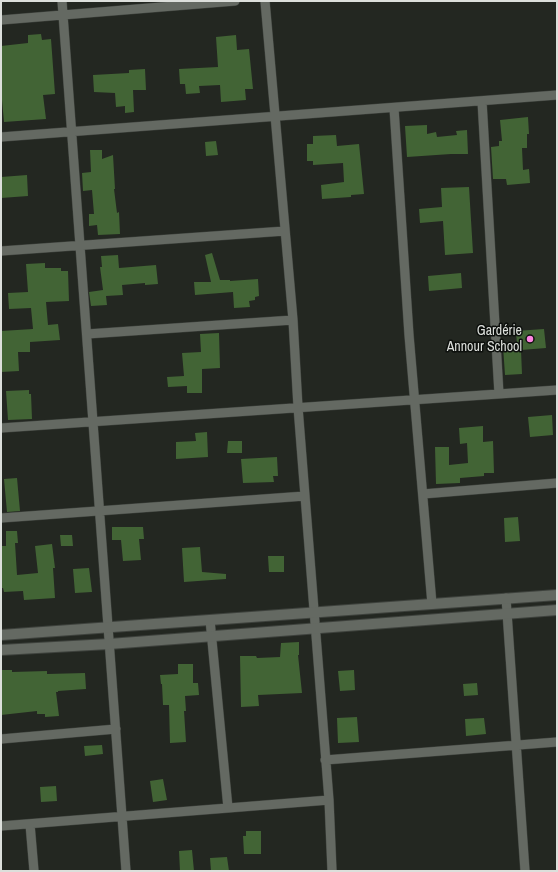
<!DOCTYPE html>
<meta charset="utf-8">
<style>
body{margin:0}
#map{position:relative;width:558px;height:872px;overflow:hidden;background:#232721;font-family:"Archivo Narrow",sans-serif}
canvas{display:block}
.frame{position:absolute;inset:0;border:2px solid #dcdfdb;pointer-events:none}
</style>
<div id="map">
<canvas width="558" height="872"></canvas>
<div class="frame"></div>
</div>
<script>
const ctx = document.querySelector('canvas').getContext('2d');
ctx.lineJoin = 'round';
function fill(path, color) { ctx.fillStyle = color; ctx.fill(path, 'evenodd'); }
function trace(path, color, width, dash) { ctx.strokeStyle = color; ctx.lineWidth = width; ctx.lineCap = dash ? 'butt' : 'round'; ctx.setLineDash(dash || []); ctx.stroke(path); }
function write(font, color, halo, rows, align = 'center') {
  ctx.font = font + ' "Archivo Narrow",sans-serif'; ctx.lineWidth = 3; ctx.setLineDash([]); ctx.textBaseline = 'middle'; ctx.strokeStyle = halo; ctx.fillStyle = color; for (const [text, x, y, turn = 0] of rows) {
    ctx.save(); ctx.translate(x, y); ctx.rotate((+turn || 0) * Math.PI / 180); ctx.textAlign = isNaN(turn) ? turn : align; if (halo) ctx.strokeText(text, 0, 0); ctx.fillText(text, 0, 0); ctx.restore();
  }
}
fill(new Path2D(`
 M41 34 42 40 51 39 55 94 43 95 46 119 4 122 2 100H1V46L28 43V35Z
 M236 35 237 50 249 49 253 89H245L246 100 221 102 220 85 199 86 200 93 186 94 185 84H180L179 69 218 67 216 37Z
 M145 69 146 90H133L134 112 125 113V106L116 107 115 93 94 92 93 75 129 73V70Z
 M528 117 529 134H527V148H522L523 170 529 169 530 183 507 185 506 179H493L491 147 499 146V141H502L500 120Z
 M427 125V134L436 132 437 137 457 135 456 131 467 130 468 154H451L407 157 405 126Z
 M336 135 337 146 359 144 364 194 351 195V197L322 199 321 185 344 182 343 163 313 165V161H307V144H313V136Z
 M216 141 218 155 206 156 205 142Z
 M90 150H102V159L113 155 115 189H114L117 213 119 212 120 234 98 235 97 225 89 226V214H94L92 190 83 191 82 173 91 172Z
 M27 175 28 196 1 198V177Z
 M469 187 473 253 445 255 443 221 420 223 419 209 442 207 441 188Z
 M212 253 220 280H230V281L258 279 259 296 255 297V300L249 301 250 307 234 308 233 292 195 295 194 282H211L205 255Z
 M118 255 119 268 156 265 158 284 145 285V283L122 285 123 295 106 296 107 305 91 306 89 292 103 290 100 267H102L101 256Z
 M45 263V268H61V271H68L69 301 46 302 48 325 58 324 60 340 30 342V352H18L19 371 1 372V331L33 329 31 308 9 309 8 293 28 292 26 264Z
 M461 273 462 288 429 291 428 276Z
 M544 329 546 348 521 350 522 374 505 375 503 346 517 345 516 331Z
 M219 333 220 368 202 369V393H187V386L168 387 167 377 184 376 182 353 201 352 200 334Z
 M29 390V394H31L32 419 8 420 6 391Z
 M552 415 553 435 530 437 528 417Z
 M483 426V442L493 441 494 473H484V476L460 478V483L436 484 435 447H449V465L468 463 467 443 460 444 459 428Z
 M207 432 208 457 176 459V442L196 441 195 433Z
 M228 441H242V453H227Z
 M277 457 278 476H273L274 482 243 483 241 459Z
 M17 478 20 511 7 512 4 479Z
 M518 517 520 541 505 542 504 518Z
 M112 527H143L144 539H139L141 560 123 561 121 540H112Z
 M6 531H17L18 543H15L17 575 38 573 35 546 52 544 55 568H53L55 598 24 600 23 591 4 592 3 588H1V549L2 546H6Z
 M60 535H72L73 546H61Z
 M200 547 202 572 226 574V579L184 582 182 548Z
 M268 556H284V572H269Z
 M89 568 92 592 75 593 73 569Z
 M299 642V655H298L302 693 258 695 259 706 241 707 240 656H256L257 658 280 657 281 643Z
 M178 664H193V683H198L199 695 185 696 186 711H184L186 742 170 743 169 705H163L162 684H161L160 675 178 674Z
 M1 670H12V672L47 671V674L85 673 86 689 58 691V692H56L59 716 45 717V714H37V711L1 715Z
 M354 670 355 690 340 691 338 671Z
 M477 683 478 695 464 696 463 684Z
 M357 717 359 742 338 743 337 718Z
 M484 718 486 734 466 736 465 719Z
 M102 745 103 754 85 756 84 746Z
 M163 779 167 800 153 802 150 781Z
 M56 786 57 801 41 802 40 787Z
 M246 831H261V854H244L243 836H246Z
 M192 850 194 871H180L179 851Z
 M227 857 229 871H211L210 858Z`), '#426435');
const minor = new Path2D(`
 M62 1 126 871
 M265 1 293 320 298 407 329 800 332 871
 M1 20 235 1
 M482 101 499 394
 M394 108 409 335 432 604
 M1 137 557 95
 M1 251 285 231
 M87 334 293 320
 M1 428 557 390
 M423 494 557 483
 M1 518 305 496
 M506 598 525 871
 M210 620 228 808
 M1 739 116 729
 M325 760 557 742
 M30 824 34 871
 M1 826 329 800`);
const tertiary = new Path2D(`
 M1 635 557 595
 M1 650 109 644 557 610`);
trace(minor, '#3e423d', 10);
trace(tertiary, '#3e423d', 12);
trace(minor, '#646962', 9);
trace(tertiary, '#646962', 10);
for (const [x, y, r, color] of [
 [530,339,4,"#fd86e1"]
]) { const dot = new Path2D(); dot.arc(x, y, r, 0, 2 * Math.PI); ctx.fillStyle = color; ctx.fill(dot); trace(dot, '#0d100d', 1.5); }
write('14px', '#dcdfdb', '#0d100d', [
 ["Gardérie",522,331],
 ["Annour School",522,347]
], 'right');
</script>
